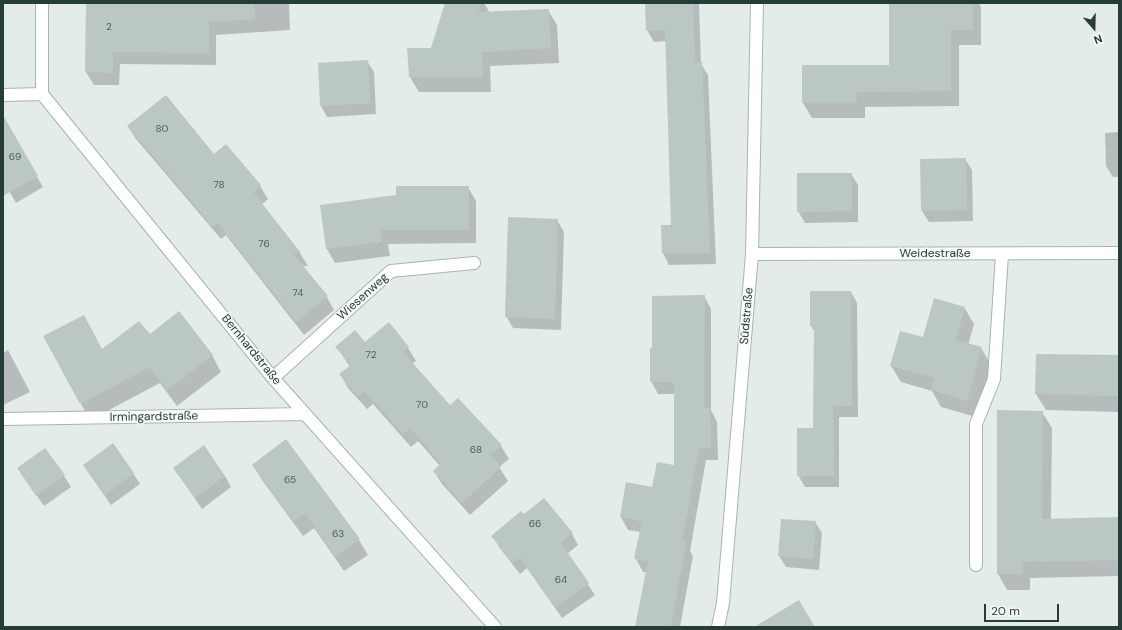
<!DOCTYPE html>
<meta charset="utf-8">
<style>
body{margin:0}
#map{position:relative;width:1122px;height:630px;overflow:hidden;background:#e4ecea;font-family:"DM Sans",sans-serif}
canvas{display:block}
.frame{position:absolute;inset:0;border:4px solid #263c39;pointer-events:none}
.north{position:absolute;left:1074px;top:8px;width:40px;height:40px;-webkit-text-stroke:3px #f5f9f7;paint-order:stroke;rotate:160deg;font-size:11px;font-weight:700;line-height:16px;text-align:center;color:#263c39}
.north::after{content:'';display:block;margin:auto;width:14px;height:18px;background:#263c39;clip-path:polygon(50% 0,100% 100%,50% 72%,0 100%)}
.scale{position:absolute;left:984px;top:604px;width:75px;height:18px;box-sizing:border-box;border:2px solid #263c39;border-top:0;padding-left:5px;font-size:12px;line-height:14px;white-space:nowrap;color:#263c39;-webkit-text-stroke:3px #f5f9f7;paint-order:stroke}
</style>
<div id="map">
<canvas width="1122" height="630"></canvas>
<div class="frame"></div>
<div class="north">N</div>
<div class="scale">20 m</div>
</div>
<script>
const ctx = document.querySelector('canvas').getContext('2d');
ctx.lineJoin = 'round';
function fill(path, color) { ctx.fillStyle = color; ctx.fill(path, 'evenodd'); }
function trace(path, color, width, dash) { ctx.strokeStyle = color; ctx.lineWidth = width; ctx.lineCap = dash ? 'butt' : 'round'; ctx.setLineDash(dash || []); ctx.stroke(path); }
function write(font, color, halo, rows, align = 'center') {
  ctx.font = font + ' "DM Sans",sans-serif'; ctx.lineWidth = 3; ctx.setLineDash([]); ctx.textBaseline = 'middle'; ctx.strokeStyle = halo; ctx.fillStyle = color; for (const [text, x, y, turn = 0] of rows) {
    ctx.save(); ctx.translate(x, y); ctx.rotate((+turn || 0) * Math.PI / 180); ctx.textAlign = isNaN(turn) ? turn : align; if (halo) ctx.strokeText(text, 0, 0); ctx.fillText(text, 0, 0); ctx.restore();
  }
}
fill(new Path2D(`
 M87 3H289L290 30 216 35V65L120 64 119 85H94L86 72Z
 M446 3H484L490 13 548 10 557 25 559 63 490 66 491 92H419L410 77 431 49Z
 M646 3H699L701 64 708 75 716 264 669 265 663 253 662 226H672L667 41 654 42 647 30Z
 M890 3H979L981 7V45H959V106L865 107V118H812L803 103 890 66Z
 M367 61 374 72 376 114 327 117 321 106Z
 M128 126 214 156 225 146 260 186 268 199 261 205 300 253 308 266H302L327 297 334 310 304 335 226 235 221 239 136 139Z
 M1119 132V177H1113L1106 166 1105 133Z
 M12 134 43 187 16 203 3 180V139Z
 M965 159 972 170 973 221 929 222 922 211Z
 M851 174 858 185V222L805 223 798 211Z
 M468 187 476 201V243L388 244 390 256 335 263 327 249 321 206Z
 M557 220 564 232 561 330 513 328 506 316Z
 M811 292H851L857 303 858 417H839V487H805L798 475 814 429 815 332 811 326Z
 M704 296 711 309V410L717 422 718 460H706L690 551 693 556 680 627H636L647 572H643L636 559 641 532 628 530 621 517 675 466V394H658L651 381Z
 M964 307 974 324 968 345 981 348 991 365 976 417 941 407 932 391 901 382 891 366Z
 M388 324 408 348 416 361 412 364 450 406 501 446 509 459 499 467 508 481 470 515 442 484 434 471 440 466 418 441 411 447 373 404 367 409 348 388 341 375 350 367 337 347 365 343Z
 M149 336 212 355 221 372 177 406 160 383 90 420 81 404 103 350Z
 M8 350 30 392 3 405V353Z
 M1119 356V412L1046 410 1036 394Z
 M1042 412 1052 428 1051 520 1119 518V576L1030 578V590H1007L998 574Z
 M286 440 359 540 368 555 344 571 314 528 303 536 262 480 253 465Z
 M84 465 133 473 140 484 111 505Z
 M18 468 64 476 71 487 44 506Z
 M174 468 225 476 231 487 202 509Z
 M523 516 572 534 578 545 567 554 595 595 562 618 527 568 520 574 499 547 493 536Z
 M815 522 822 533 819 570 786 567 779 556Z`), '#0003');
fill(new Path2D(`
 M86 3H254L255 19 209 22V53L113 52V73L85 72Z
 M445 3H481L478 12 549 9 551 48 482 52 483 77H409L407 48H431Z
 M645 3H693L695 63 702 62 710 253H662L661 225H671L665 30 646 31Z
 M889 3H973V30H951V91L857 92 856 103H802V65H889Z
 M368 60 370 103 320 106 318 63Z
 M166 95 214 154 226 144 261 185 253 192 301 253 293 254 328 296 296 322 218 223 213 227 127 126Z
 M3 115 38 176 3 196Z
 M966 158 967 210 921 211 920 159Z
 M797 173H852V211L797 212Z
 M396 186H469V230H381L382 242 326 249 320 205 396 195Z
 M508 217 558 219 555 319 505 317Z
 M810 291H851L852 406H833L834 476H797V428H813L814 326H810Z
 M705 295 704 408H710L711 447 699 448 682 541 686 542 671 627H635L648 561 634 559 642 521 620 517 626 482 652 487 657 462 674 465V382H650V348H652V296Z
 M934 298 965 307 956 340 982 347 967 401 931 390 934 378 890 366 900 331 923 337Z
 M179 311 213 355 167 390 150 367 80 404 43 336 84 315 102 349 139 321 150 334Z
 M389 322 409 347 403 352 450 405 458 398 502 445 490 455 501 467 462 503 433 471 441 464 410 428 403 434 365 391 358 397 339 374 351 365 335 347 355 330 365 342Z
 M1036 354 1119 355V396L1035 394Z
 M997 410 1043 411 1042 519 1119 517V560L1022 562V574H997Z
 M286 439 360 539 335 557 305 513 294 522 252 465Z
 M113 443 134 473 104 495 83 465Z
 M204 445 225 476 195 498 173 468Z
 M45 448 65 475 36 496 17 468Z
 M544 498 573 533 561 543 589 583 555 608 520 558 513 563 491 536 521 511 524 514Z
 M781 519 816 521 813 559 778 556Z
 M799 600 815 627H754Z`), '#bac7c3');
const service = new Path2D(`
 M976 565V424L994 379 1002 254`);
const minor = new Path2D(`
 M42 3V94
 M3 95 42 94 273 378 495 627
 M752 254 1119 253
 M273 378 391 271 474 263
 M3 419 305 414
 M718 627 723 603 752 254 757 3`);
trace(service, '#a7b4b1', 14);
trace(minor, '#a7b4b1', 14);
trace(service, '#fff', 12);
trace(minor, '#fff', 12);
write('10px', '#4b5f5c', null, [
 ["2",109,27],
 ["80",162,129],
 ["69",15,157],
 ["78",219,185],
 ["76",264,244],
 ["74",298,293],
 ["72",371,355],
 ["70",422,405],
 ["68",476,450],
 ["65",290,480],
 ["66",535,524],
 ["63",338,534],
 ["64",561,580]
]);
write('12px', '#263c39', '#f5f9f7', [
 ["Weidestraße",935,254],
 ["Wiesenweg",363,297,-42],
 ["Südstraße",747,316,-85],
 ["Bernhardstraße",251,350,51],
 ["Irmingardstraße",154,417,-1]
]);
</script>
